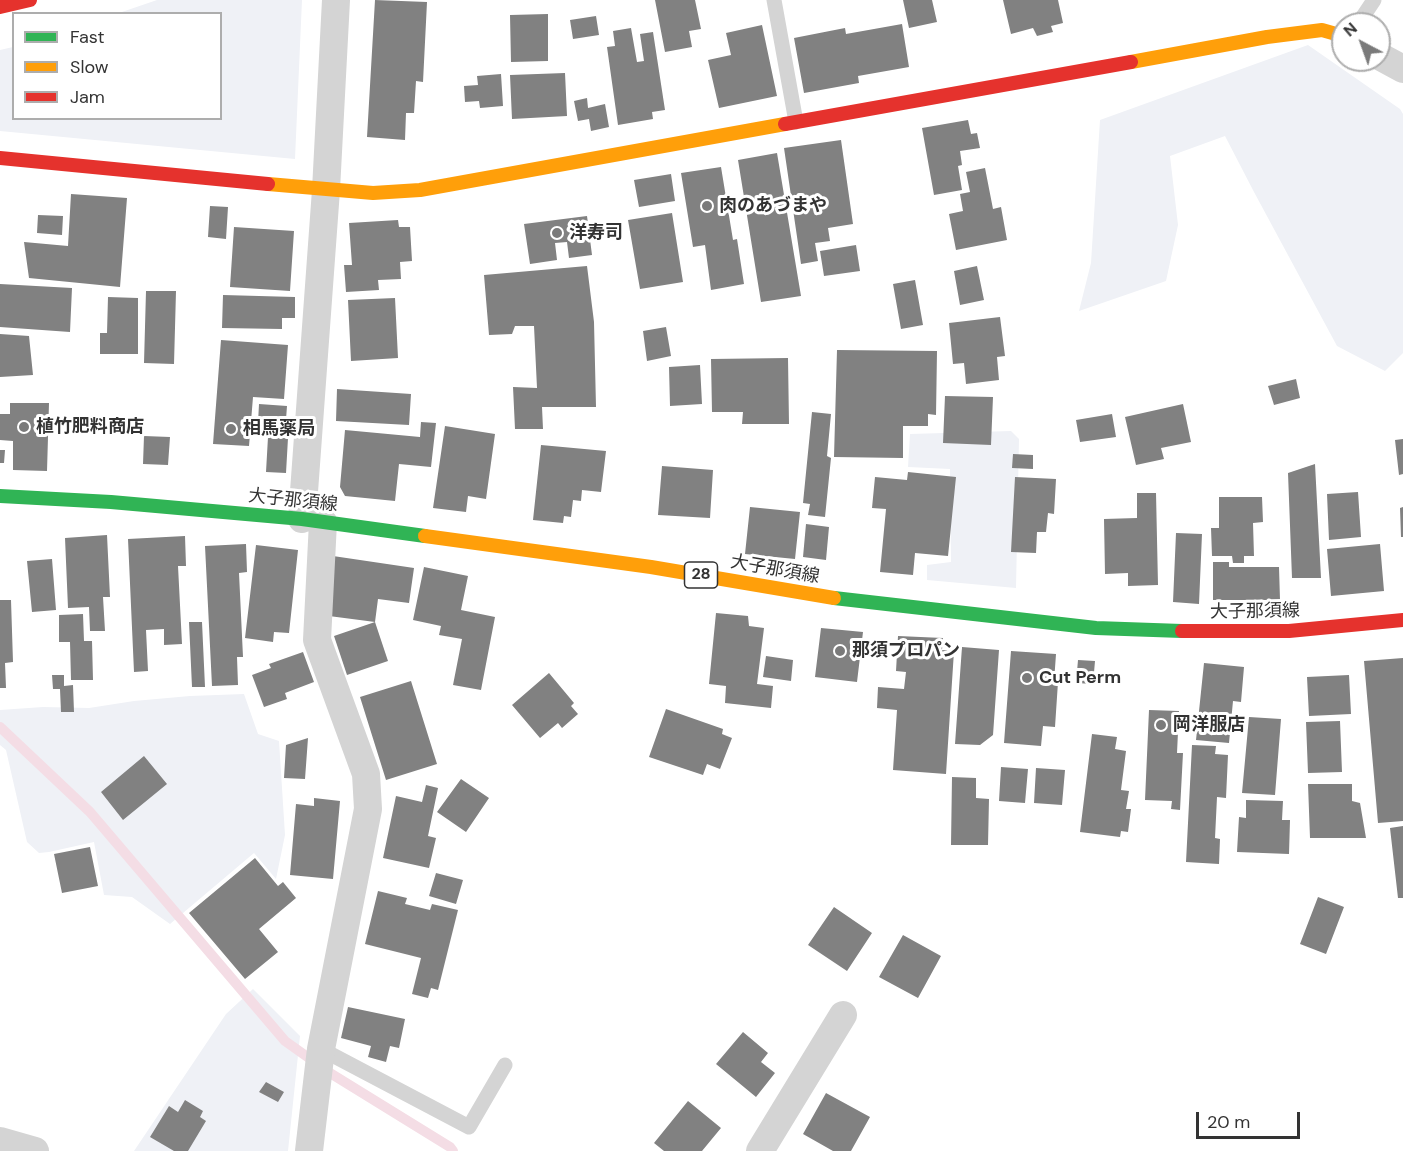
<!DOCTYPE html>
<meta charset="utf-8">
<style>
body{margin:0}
#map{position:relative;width:1403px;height:1151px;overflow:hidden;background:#fff;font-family:"DM Sans",sans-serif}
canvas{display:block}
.legend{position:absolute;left:12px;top:12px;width:210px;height:108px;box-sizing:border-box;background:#fff;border:2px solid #adadad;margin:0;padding:8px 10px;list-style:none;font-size:18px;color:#333}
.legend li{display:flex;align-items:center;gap:12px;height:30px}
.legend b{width:30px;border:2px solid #adadad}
.north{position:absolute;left:1331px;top:12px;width:60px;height:60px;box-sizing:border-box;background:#fff;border:2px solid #adadad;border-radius:50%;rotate:319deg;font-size:16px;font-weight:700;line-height:24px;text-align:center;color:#333}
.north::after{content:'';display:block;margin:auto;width:21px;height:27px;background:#7a7a7a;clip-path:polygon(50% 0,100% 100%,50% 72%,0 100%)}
.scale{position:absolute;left:1196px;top:1112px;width:104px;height:27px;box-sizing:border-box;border:3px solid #333;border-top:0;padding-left:8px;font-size:18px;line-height:21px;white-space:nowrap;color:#333;-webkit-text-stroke:4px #fff;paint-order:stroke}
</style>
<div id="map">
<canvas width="1403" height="1151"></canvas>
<ul class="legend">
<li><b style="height:8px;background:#30b455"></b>Fast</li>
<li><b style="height:8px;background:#ff9f0a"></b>Slow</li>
<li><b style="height:8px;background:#e5322d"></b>Jam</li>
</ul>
<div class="north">N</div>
<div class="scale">20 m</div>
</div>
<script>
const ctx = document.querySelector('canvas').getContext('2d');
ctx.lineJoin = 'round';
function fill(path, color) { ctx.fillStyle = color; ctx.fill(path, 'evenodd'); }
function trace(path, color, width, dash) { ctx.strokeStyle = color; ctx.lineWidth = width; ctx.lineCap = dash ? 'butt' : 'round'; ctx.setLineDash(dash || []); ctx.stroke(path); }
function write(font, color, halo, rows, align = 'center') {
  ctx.font = font + ' "DM Sans","Noto Sans JP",sans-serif'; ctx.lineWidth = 6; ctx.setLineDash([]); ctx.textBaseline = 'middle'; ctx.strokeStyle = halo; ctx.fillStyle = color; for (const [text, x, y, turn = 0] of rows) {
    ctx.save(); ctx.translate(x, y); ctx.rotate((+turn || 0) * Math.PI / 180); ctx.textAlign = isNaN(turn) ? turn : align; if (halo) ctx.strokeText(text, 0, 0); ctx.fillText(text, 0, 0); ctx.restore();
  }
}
fill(new Path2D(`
 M157 0H302L295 159 0 131V50L13 47 14 118H220V14L119 13Z
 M1308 45 1400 109 1403 114V353L1385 371 1337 346 1254 192 1225 136 1170 156 1178 225 1166 281 1079 311 1091 263 1100 120Z
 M1011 431 1019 439 1016 588 927 580V565L951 562 950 469 908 467 910 434Z
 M244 694 258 734 279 741 285 835 276 879 254 853 170 924 132 897 104 895 94 842 49 852 39 853 27 842 6 750 0 745V710L43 707 89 708 134 701 190 696Z
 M253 989 300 1036 288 1151H134L226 1014Z`), '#eff1f6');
trace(new Path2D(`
 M0 727 90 812 285 1041 330 1073 450 1147 453 1151`), '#f4dde5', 10);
fill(new Path2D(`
 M375 0 427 2 423 82 416 81 414 113H406L405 140 367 137Z
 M655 0H695L701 29 689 31 692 47 665 52Z
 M903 0H932L937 22 909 28Z
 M1003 0H1058L1063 23 1051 26 1053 32 1037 36 1033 28 1011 34Z
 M548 14V61L511 62 510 15Z
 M596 16 599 35 573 39 570 20Z
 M902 24 909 67 858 76 859 83 804 93 794 38 845 28 846 34Z
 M762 25 777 96 719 108 708 60 731 55 726 33Z
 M631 28 637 62 644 61 640 34 653 32 665 110 652 112 653 119 618 125 607 47 615 46 613 31Z
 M565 73 567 116 512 119 510 75Z
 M501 74 503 106 480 108 479 101 465 102 464 86 478 85 477 76Z
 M587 98 588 108 605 104 609 127 591 131 589 119 578 121 574 101Z
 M968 120 971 134 977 133 980 148 960 151 962 165 958 166 962 190 934 195 922 128Z
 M841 140 853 224 828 228 830 241 815 243 818 261 801 264 784 148Z
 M777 153 801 296 761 302 738 160Z
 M721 167 733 240 737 239 744 284 711 290 705 245 693 247 681 173Z
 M985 168 993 209 1001 207 1007 240 956 250 949 214 963 211 960 194 970 192 966 172Z
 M671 174 675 201 639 207 634 180Z
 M71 194 127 198 120 287 29 278 24 242 68 246Z
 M210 206 228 207 226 239 208 237Z
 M672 213 683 282 640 289 628 220Z
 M38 215 63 216 62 235 37 233Z
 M587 216 592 255 569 258 567 242 555 243 557 260 530 264 524 224Z
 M398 220 399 227H410L412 261 400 262 401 279 378 280 379 290 346 292 344 265H352L349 223Z
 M234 227 294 231 290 291 230 287Z
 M856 245 860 271 824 276 820 251Z
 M587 266 594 322 596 407H542L543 429H515L513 387 537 388 534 326H515L512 334 489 335 484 275Z
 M977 266 984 300 960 305 954 271Z
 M915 280 923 325 901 329 893 284Z
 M0 284 72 288 70 332 0 327Z
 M146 291H176L174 364 144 363Z
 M223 295 295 297V318H282V329L222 328Z
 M108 297 138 298V354H100V333H107Z
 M395 298 398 358 351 361 348 300Z
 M1000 317 1005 356 997 357 999 380 966 384 964 363 953 364 949 323Z
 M666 327 671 356 647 361 643 331Z
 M0 334 29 336 33 375 0 377Z
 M221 340 288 345 284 399 253 397 249 446 213 444Z
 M837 350 937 351 936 415 928 414V426H903V458L834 457Z
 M788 358 789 424H742L743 412H712L711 359Z
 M700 365 702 404 670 406 669 367Z
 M1296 379 1300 398 1274 405 1268 386Z
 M337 389 411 394 409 425 336 421Z
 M945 396 993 397 991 445 943 443Z
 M10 403H49L47 471 13 470V441L0 440V414H10Z
 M259 404 287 406 285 433 264 431V424L258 423Z
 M1183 404 1191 442 1161 448 1164 459 1136 465 1125 417Z
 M812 412 831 414 827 456 831 458 825 517 808 515 810 504 803 503Z
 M1112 414 1116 437 1080 442 1076 420Z
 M421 422 436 423 431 467 399 464 395 501 345 496 340 487 345 430 420 437Z
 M445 426 495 434 486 499 468 496 466 512 433 508Z
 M144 436 170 437 168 465 143 464Z
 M268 437 288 438 286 473 266 472Z
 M1403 439V474L1399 475 1395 440Z
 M541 445 606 451 601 492 582 490 581 501 573 500 571 517 564 516 563 523 533 520Z
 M0 450H5L4 463H0Z
 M1013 454 1033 455V469L1012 468Z
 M1315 464 1321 578H1292L1288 473Z
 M662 466 713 470 710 518 658 515Z
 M908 472 956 477 948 556 915 553 913 575 880 572 886 509 872 508 875 477 907 480Z
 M1015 477 1056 479 1054 514 1048 513 1046 532H1037L1036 553 1011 552Z
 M1358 492 1361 537 1329 540 1327 494Z
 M1137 493H1156L1158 585 1128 586V573L1105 574 1104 519 1137 518Z
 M1219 497H1262L1263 522 1253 523 1254 556H1244V563H1233L1232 556H1212L1211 528H1219Z
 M750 507 800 512 795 559 745 554Z
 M1403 507V537H1401L1400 508Z
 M806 524 829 527 826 560 803 557Z
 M1176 533 1202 534 1199 604 1173 602Z
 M107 535 110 597H103L105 631H90L89 607 68 608 65 538Z
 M185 536 186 566H178L182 644 164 645V629L146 630 148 671 134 672 128 539Z
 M246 544 247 572 239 573 243 657H237L238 685 212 686 205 546Z
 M1380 544 1384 591 1331 596 1327 549Z
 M256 545 298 550 289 633 274 632 273 642 245 638Z
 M333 556 414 568 409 603 378 599 375 622 329 616Z
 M52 559 56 610 32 612 27 561Z
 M1213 562H1229V567H1279L1280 600H1213Z
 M424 567 468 576 461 610 495 617 481 690 453 685 462 639 439 635 441 626 413 620Z
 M0 600H11L13 662 5 663 6 688H0Z
 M716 613 748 616 749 626 764 628 757 684 773 686 771 708 725 703 726 686 709 684Z
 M83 614 84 641H92L93 680H71L70 642H59V615Z
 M189 622H202L205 687H192Z
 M375 622 388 661 347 675 334 636Z
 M821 628 863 632 857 682 815 677Z
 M898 636 943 638 942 650 954 651 946 774 893 770 897 710 877 708 878 687 904 689 906 672 896 671Z
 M962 647 999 650 993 735 980 745 955 744Z
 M1011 651 1056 654 1054 682H1058L1055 727 1043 726 1041 746 1004 743Z
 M303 652 314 682 285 693 287 699 264 707 252 675 271 668 269 664Z
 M766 656 793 660 791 681 763 677Z
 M1403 658V821L1378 823 1364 661Z
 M1078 660 1095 661 1093 684 1076 683Z
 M1204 663 1244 667 1241 702 1233 701 1229 743 1196 740Z
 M549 673 574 703 571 706 578 714 562 728 558 723 540 738 512 705Z
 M52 675H64V686L73 685 74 712H61L60 689H53Z
 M1349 675 1351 714 1309 716 1307 677Z
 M411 681 437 764 386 780 360 697Z
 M666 709 723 729 722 734 732 738 720 769 707 764 703 775 649 757Z
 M1149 710 1179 711 1177 753H1183L1180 810 1171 809 1172 801 1145 800Z
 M1249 717 1281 719 1275 795 1242 793Z
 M1340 721 1342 772 1308 773 1306 722Z
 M1092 734 1117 737 1115 749 1126 751 1121 790 1129 791 1126 809H1131L1128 832 1121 831 1120 837 1080 832Z
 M308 738 305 779 284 778 286 745Z
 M1192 745 1216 746 1215 754 1228 755 1226 798 1217 797 1215 838 1220 839 1219 864 1186 862Z
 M144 756 167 784 123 820 101 792Z
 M1001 767 1028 769 1025 803 999 801Z
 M1036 768 1065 770 1062 805 1034 803Z
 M952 777 976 778V798L989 799 988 845H951Z
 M461 779 489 798 466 832 437 812Z
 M1308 784H1352V801L1360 803 1366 838H1310Z
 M426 785 438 788 428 836 436 838 429 868 383 858 396 796 422 802Z
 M314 798 340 801 333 879 290 875 296 804 314 806Z
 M1246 800 1283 801 1282 820H1290L1289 854 1237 852 1239 817 1246 818Z
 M1403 826V898H1398L1390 828Z
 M90 847 98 886 62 893 54 854Z
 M255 858 278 886 283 882 296 898 259 929 278 952 245 979 189 913Z
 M436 873 463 880 456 904 429 896Z
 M378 891 407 898 405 904 430 910 432 904 458 910 438 990 431 988 428 998 412 994 421 958 365 944Z
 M1318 897 1344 907 1326 954 1300 944Z
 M834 907 872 933 847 971 808 945Z
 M903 935 941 956 918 998 879 977Z
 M348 1007 405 1019 399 1048 390 1046 386 1062 368 1057 371 1046 341 1038Z
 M743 1032 768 1053 761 1062 775 1073 756 1097 716 1064Z
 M266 1082 284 1092 278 1102 259 1092Z
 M826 1093 870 1117 851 1151H833L803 1134Z
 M185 1100 203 1111 200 1117 206 1121 188 1151H174L150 1137 169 1106 178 1112Z
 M688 1101 721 1128 702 1151H664L654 1143Z`), '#818181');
trace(new Path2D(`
 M774 0 796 122
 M1358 24 1374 0
 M321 1049 469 1127 505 1065`), '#d4d4d4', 15);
trace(new Path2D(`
 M1379 56 1403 69
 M302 519 326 190 336 0
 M0 1141 35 1151
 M309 1151 321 1049 368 809 366 774 317 640 323 522
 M760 1151 843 1015`), '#d4d4d4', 28);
trace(new Path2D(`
 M0 496 111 502 302 519 425 536
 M834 598 1096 628 1182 631`), '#30b455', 14);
trace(new Path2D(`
 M1131 62 1267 37 1322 30 1343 36
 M268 184 373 193 420 190 785 124
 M425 536 651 567 834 598`), '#ff9f0a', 14);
trace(new Path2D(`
 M0 7 30 0
 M785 124 1131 62
 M0 158 268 184
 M1182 631H1289L1403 620`), '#e5322d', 14);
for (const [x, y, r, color] of [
 [707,206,6,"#7a7a7a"],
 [557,233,6,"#7a7a7a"],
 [24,427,6,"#7a7a7a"],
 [231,429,6,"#7a7a7a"],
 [840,651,6,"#7a7a7a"],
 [1027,678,6,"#7a7a7a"],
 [1161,725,6,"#7a7a7a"]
]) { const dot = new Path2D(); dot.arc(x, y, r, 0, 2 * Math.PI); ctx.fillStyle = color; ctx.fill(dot); trace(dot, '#fff', 2); }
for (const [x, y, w] of [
 [701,575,33]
]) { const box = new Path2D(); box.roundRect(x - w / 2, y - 13, w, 26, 4.5); ctx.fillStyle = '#fff'; ctx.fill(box); trace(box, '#333', 1.5); }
write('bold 16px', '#333', null, [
 ["28",701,575]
]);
write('bold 18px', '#333', '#fff', [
 ["肉のあづまや",719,206],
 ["洋寿司",569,233],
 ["植竹肥料商店",36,427],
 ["相馬薬局",243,429],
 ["那須プロパン",852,651],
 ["Cut Perm",1039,678],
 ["岡洋服店",1173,725]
], 'left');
write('18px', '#333', '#fff', [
 ["大子那須線",293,501,6],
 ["大子那須線",775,570,10],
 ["大子那須線",1255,612,-1]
]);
</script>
